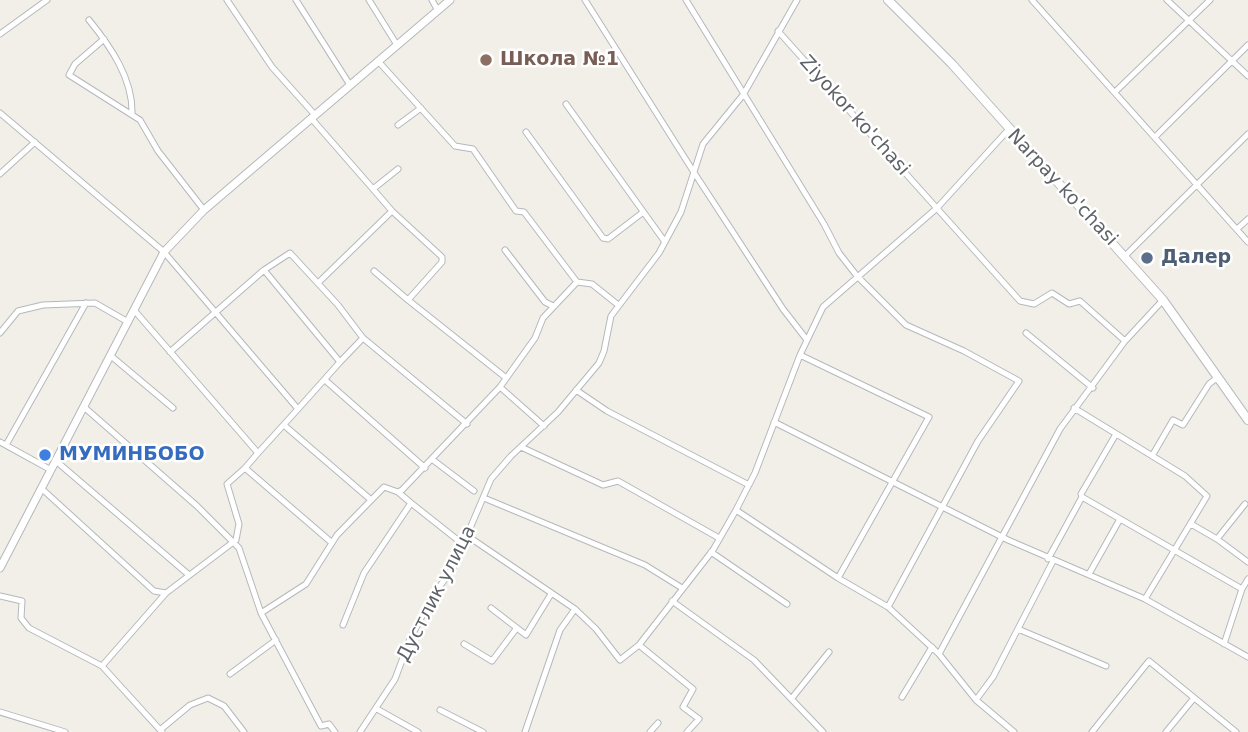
<!DOCTYPE html>
<meta charset="utf-8">
<style>
body{margin:0}
canvas{display:block;background:#f1efe8}
</style>
<canvas width="1248" height="732"></canvas>
<script>
const ctx = document.querySelector('canvas').getContext('2d');
ctx.lineJoin = 'round';
function trace(path, color, width, dash) { ctx.strokeStyle = color; ctx.lineWidth = width; ctx.lineCap = dash ? 'butt' : 'round'; ctx.setLineDash(dash || []); ctx.stroke(path); }
function write(font, color, halo, rows, align = 'center') {
  ctx.font = font + ' "DejaVu Sans",sans-serif'; ctx.lineWidth = 5; ctx.setLineDash([]); ctx.textBaseline = 'middle'; ctx.strokeStyle = halo; ctx.fillStyle = color; for (const [text, x, y, turn = 0] of rows) {
    ctx.save(); ctx.translate(x, y); ctx.rotate((+turn || 0) * Math.PI / 180); ctx.textAlign = isNaN(turn) ? turn : align; if (halo) ctx.strokeText(text, 0, 0); ctx.fillText(text, 0, 0); ctx.restore();
  }
}
const minor = new Path2D(`
 M227 0 272 67 315 115
 M296 0 350 85
 M369 0 397 45
 M432 0 437 9
 M585 0 695 174 783 309 807 340
 M686 0 824 224 839 253 857 276 906 325 964 351 1019 381 978 441 888 607
 M1032 0 1248 242
 M1167 0 1248 76
 M89 20C111 47 133 79 132 114
 M778 31 1020 301 1034 304 1052 293 1069 304 1080 301 1125 341
 M0 34 47 0
 M104 39 75 64 69 75 140 120 158 151 204 210
 M1115 92 1210 0
 M566 104 665 242
 M0 113 164 252 298 409 340 362
 M311 118 373 189 398 169
 M398 125 421 108
 M526 132 603 238 608 239 642 213
 M1155 137 1248 45
 M0 174 35 142
 M373 189 392 211 442 257V262L408 300 505 377
 M1237 229 1248 219
 M505 250 545 302 553 306
 M1125 256 1248 134
 M264 270 340 362 363 338
 M374 271 408 300
 M577 282 592 284 617 304
 M318 283 392 211
 M134 310 258 453 245 468 331 542
 M0 333 18 311 43 305 95 303 128 322
 M1026 333 1093 388
 M170 352 264 270 290 253 338 305 363 338 467 424
 M800 355 929 417 838 578
 M111 356 173 408
 M325 380 425 468
 M500 387 544 426
 M576 390 607 411 749 485
 M84 407 197 506 239 548 261 613 321 726 329 724 335 732
 M1074 408 1185 476 1207 496 1145 599
 M774 422 1008 540 1145 599 1248 657
 M285 426 370 499
 M0 442 51 470
 M6 445 86 303
 M521 447 603 485 618 481 719 538
 M258 453 298 409
 M1152 456 1173 420 1183 425 1209 384 1218 377
 M433 460 474 491
 M56 461 189 575
 M41 488 154 591 166 593 236 540 239 524 227 484 245 468
 M1082 497 1081 494 1116 434
 M484 498 645 565 682 588
 M411 503 464 545
 M736 510 838 578 888 607 939 654 976 700 1014 732
 M1191 524 1217 539 1245 504
 M469 537 575 609 596 629 620 660 639 645
 M1217 539 1248 562
 M711 552 787 604
 M1048 559 1082 497 1242 589 1224 644
 M1089 574 1120 519
 M1242 589 1248 579
 M0 596 22 601 21 618 29 628 102 666 162 732
 M672 601 754 660 823 732
 M491 608 526 635 551 594
 M261 613 306 584 337 535 384 487 398 492 402 490 500 387 535 338 543 318 577 282 524 212 516 211 473 149 455 146 378 61
 M343 625 364 573 411 503 398 492
 M1018 629 1106 666
 M464 644 492 661 516 629
 M939 654 1060 429 1125 341 1163 300
 M102 666 166 593
 M230 674 276 640
 M902 697 932 647
 M792 698 829 652
 M976 700 993 677 1053 561
 M377 709 418 732
 M440 710 483 732
 M0 712 65 732
 M160 730 190 705 208 698 224 706 244 732
 M360 732 395 679 410 639 431 599 454 566 491 479 511 456 558 412 599 363 604 351 611 316 659 253 681 212 703 144 743 95 797 0
 M525 732 560 630 575 609
 M650 732 658 723
 M687 732 699 719 683 707 693 689 639 645 713 550 736 510 755 473 800 355 823 307 937 208 1009 129
 M1092 732 1149 661 1236 732
 M1166 732 1194 698`);
const tertiary = new Path2D(`
 M0 568 164 252 204 210 450 0`);
const secondary = new Path2D(`
 M888 0 952 64 1163 300 1248 420`);
trace(minor, '#b5b8bc', 7);
trace(tertiary, '#b5b8bc', 9);
trace(secondary, '#b6babf', 10);
trace(minor, '#fff', 5);
trace(tertiary, '#fff', 7);
trace(secondary, '#fff', 8);
for (const [x, y, r, color] of [
 [486,60,7,"#8d6e63"],
 [1147,258,7,"#5c6f8a"],
 [45,455,7,"#3f7fe0"]
]) { const dot = new Path2D(); dot.arc(x, y, r, 0, 2 * Math.PI); ctx.fillStyle = color; ctx.fill(dot); trace(dot, '#fff', 2.5); }
write('bold 19px', '#785e54', '#fff', [
 ["Школа №1",500,60]
], 'left');
write('19px', '#5f6368', '#fff', [
 ["Ziyokor ko'chasi",854,116,48],
 ["Narpay ko'chasi",1062,188,47],
 ["Дустлик улица",437,594,-63]
]);
write('bold 19px', '#4e5e75', '#fff', [
 ["Далер",1161,258]
], 'left');
write('bold 19px', '#366cbe', '#fff', [
 ["МУМИНБОБО",59,455]
], 'left');
</script>
